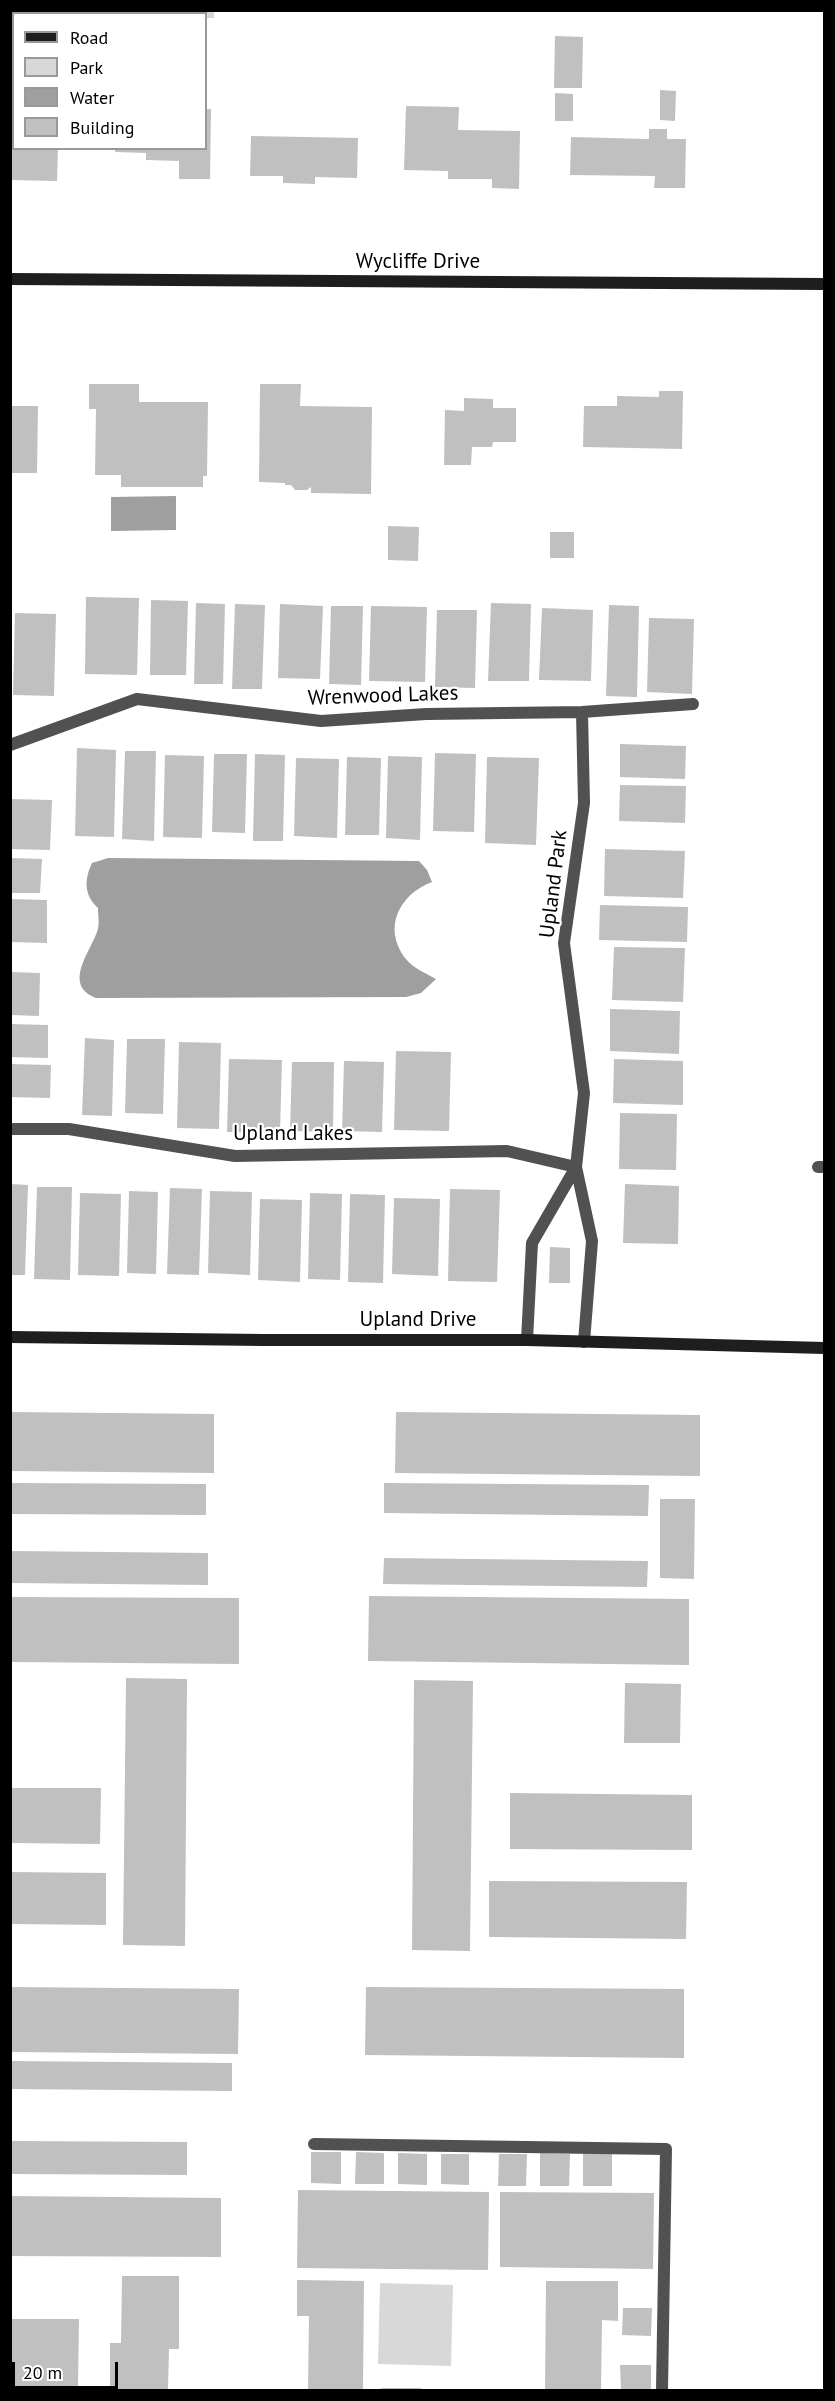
<!DOCTYPE html>
<style>
body{margin:0}
#map{position:relative;width:835px;height:2401px;overflow:hidden;background:#fff;font-family:"PT Sans",sans-serif}
canvas{display:block}
.frame{position:absolute;inset:0;border:12px solid #000;pointer-events:none}
.legend{position:absolute;left:12px;top:12px;width:195px;height:138px;box-sizing:border-box;background:#fff;border:2px solid #999;margin:0;padding:8px 10px;list-style:none;font-size:18px;color:#000}
.legend li{display:flex;align-items:center;gap:12px;height:30px}
.legend b{width:30px;border:2px solid #999}
.scale{position:absolute;left:12px;top:2362px;width:106px;height:27px;box-sizing:border-box;border:3px solid #000;border-top:0;padding-left:8px;font-size:18px;line-height:21px;white-space:nowrap;color:#000;-webkit-text-stroke:4px #fff;paint-order:stroke}
</style>
<div id="map">
<canvas width="835" height="2401"></canvas>
<div class="frame"></div>
<ul class="legend">
<li><b style="height:8px;background:#1e1e1e"></b>Road</li>
<li><b style="height:16px;background:#d8d8d8"></b>Park</li>
<li><b style="height:16px;background:#9f9f9f"></b>Water</li>
<li><b style="height:16px;background:#c0c0c0"></b>Building</li>
</ul>
<div class="scale">20 m</div>
</div>
<script>
const ctx = document.querySelector('canvas').getContext('2d');
ctx.lineJoin = 'round';
function fill(path, color) { ctx.fillStyle = color; ctx.fill(path, 'evenodd'); }
function trace(path, color, width, dash) { ctx.strokeStyle = color; ctx.lineWidth = width; ctx.lineCap = dash ? 'butt' : 'round'; ctx.setLineDash(dash || []); ctx.stroke(path); }
function write(font, color, halo, rows, align = 'center') {
  ctx.font = font + ' "PT Sans",sans-serif'; ctx.lineWidth = 4.5; ctx.setLineDash([]); ctx.textBaseline = 'middle'; ctx.strokeStyle = halo; ctx.fillStyle = color; for (const [text, x, y, turn = 0] of rows) {
    ctx.save(); ctx.translate(x, y); ctx.rotate((+turn || 0) * Math.PI / 180); ctx.textAlign = isNaN(turn) ? turn : align; if (halo) ctx.strokeText(text, 0, 0); ctx.fillText(text, 0, 0); ctx.restore();
  }
}
fill(new Path2D(`
 M11 10H214V18H206V14L11 15Z
 M380 2283 453 2285 451 2366 378 2364Z`), '#d8d8d8');
fill(new Path2D(`
 M176 496V530L111 531V497Z
 M108 858 419 861 427 870 432 882C400 894 382 927 405 958 413 968 425 973 436 979L421 993 406 997 96 998C63 985 89 954 97 932 100 925 98 916 98 908 84 895 84 880 92 863Z`), '#9f9f9f');
fill(new Path2D(`
 M555 36 583 37 582 88H554Z
 M660 90 676 91 675 121 660 120Z
 M555 93 573 94V121H555Z
 M406 106 459 107 458 130 520 131 519 189 492 188V179H448V171L404 170Z
 M206 109H211L210 179H179V161L146 160V153L115 152V148H206Z
 M10 119H14V148H58L57 181 10 180Z
 M649 129H667V139H686L685 188H654L655 176 570 175 571 137 649 139Z
 M251 136 358 138 357 178 315 177V184L283 183V176H250Z
 M89 384H139V402H208L207 476H203V487H121V475H95L96 409H89Z
 M260 384H301L300 406 372 407 371 494 311 493V487L307 490H295L291 485H285V483L259 482Z
 M659 391H683L682 449 583 447 584 406H617V396L659 397Z
 M464 398 493 399V408H516V442H493L492 447H472L471 465H444L445 410 464 411Z
 M10 406H38L37 473H10Z
 M388 526 419 527 418 561 388 560Z
 M550 532H574V558H550Z
 M86 597 139 598 137 675 85 674Z
 M151 600 188 601 186 675H150Z
 M196 603 225 604 223 684H194Z
 M491 603 531 604 529 681H488Z
 M235 604 265 605 262 689H232Z
 M280 604 323 606 320 679 278 678Z
 M609 605 639 606 637 697 606 696Z
 M331 606H363L361 685 329 684Z
 M371 606 427 607 425 682 369 681Z
 M542 608 593 610 591 681 539 680Z
 M437 610H477L475 688 435 687Z
 M15 613 56 614 54 696 13 695Z
 M649 618 694 619 692 694 647 692Z
 M620 744 686 746 685 779 620 777Z
 M77 748 116 750 114 837 75 836Z
 M125 751H156L154 841 122 839Z
 M435 753 476 754 474 832 433 831Z
 M214 754H247L245 833 212 832Z
 M255 754 285 755 283 841H253Z
 M165 755 204 756 202 838 163 837Z
 M388 756 422 757 420 840 386 838Z
 M347 757 381 758 379 835H345Z
 M487 757 539 758 536 845 485 843Z
 M296 758 339 759 337 838 294 836Z
 M620 785 686 786 685 823 619 821Z
 M10 799 52 800 50 850 10 849Z
 M605 849 685 851 683 898 604 896Z
 M10 858 42 859 40 893H10Z
 M10 899 47 900V943L10 942Z
 M600 905 688 907 687 942 599 940Z
 M614 947 685 948 683 1002 612 1000Z
 M10 972 40 973 39 1016 10 1015Z
 M610 1009 680 1011 679 1054 610 1051Z
 M10 1024 48 1025V1058L10 1057Z
 M85 1038 114 1040 112 1116 82 1115Z
 M127 1039H165L163 1114 125 1113Z
 M179 1042 221 1043 219 1129 177 1128Z
 M396 1051 451 1052 449 1131 394 1130Z
 M229 1059 282 1060 280 1133 227 1132Z
 M614 1059 683 1061V1105L613 1103Z
 M344 1061 384 1062 382 1132 342 1131Z
 M292 1062H334L333 1132 290 1131Z
 M10 1064 51 1065 50 1098 10 1097Z
 M620 1113 677 1114 676 1170 619 1169Z
 M10 1184 28 1185 25 1275H10Z
 M625 1184 679 1186 678 1244 623 1243Z
 M37 1187H72L70 1280 34 1279Z
 M170 1188 202 1189 199 1275 167 1274Z
 M450 1189 500 1190 497 1282 448 1281Z
 M129 1191 158 1192 156 1274 127 1273Z
 M210 1191 252 1192 250 1275 208 1273Z
 M80 1193 121 1194 119 1276 78 1275Z
 M310 1193 342 1194 340 1280 308 1279Z
 M350 1194 385 1195 383 1283 348 1282Z
 M394 1198 440 1199 438 1276 392 1274Z
 M260 1199 302 1200 300 1282 258 1280Z
 M550 1247 570 1248V1283H549Z
 M10 1412 214 1414V1473L10 1471Z
 M396 1412 700 1415V1476L395 1473Z
 M10 1483 206 1484V1515L10 1514Z
 M384 1483 649 1485 648 1516 384 1513Z
 M660 1499H695L694 1579 660 1578Z
 M10 1551 208 1553V1585L10 1583Z
 M384 1558 648 1561 647 1587 383 1584Z
 M369 1596 689 1599V1665L368 1661Z
 M10 1597 239 1598V1664L10 1662Z
 M126 1678 187 1679 185 1946 123 1945Z
 M414 1680 473 1681 470 1951 412 1950Z
 M625 1683 681 1684 680 1743H624Z
 M10 1788H101L100 1844 10 1843Z
 M510 1793 692 1795V1850L510 1849Z
 M10 1872 106 1873V1925L10 1924Z
 M489 1881 687 1882 686 1939 489 1937Z
 M10 1987 239 1989 238 2054 10 2052Z
 M366 1987 684 1989V2058L365 2055Z
 M10 2061 232 2063V2091L10 2089Z
 M10 2141 187 2142V2175L10 2174Z
 M311 2152H341V2184L311 2183Z
 M356 2152 384 2153V2184H355Z
 M398 2153 427 2154V2185L398 2184Z
 M540 2153 570 2154 569 2186H540Z
 M583 2153 612 2154V2186H583Z
 M441 2154H469V2185L441 2184Z
 M499 2154H527L526 2186H498Z
 M298 2190 489 2192 488 2270 297 2268Z
 M500 2192 654 2193 653 2269 500 2267Z
 M10 2196 221 2198V2257L10 2256Z
 M122 2276H179V2349H169L168 2390H110V2343H121Z
 M297 2280 364 2281 363 2390H308L309 2316H297Z
 M546 2281H618V2321L602 2320 601 2390H545Z
 M623 2308H652L651 2336 622 2335Z
 M10 2319H79L78 2388 10 2387Z
 M620 2365H651V2390H621Z
 M381 2388H421V2390H380Z`), '#c0c0c0');
trace(new Path2D(`
 M818 1167H824
 M314 2144 666 2149 662 2390`), '#515151', 12);
trace(new Path2D(`
 M582 712 584 803 564 943 584 1093 576 1167 592 1241 584 1342
 M10 745 137 699 321 721 426 714 582 712 693 704
 M10 1129H69L235 1156 507 1151 576 1167
 M527 1340 532 1243 576 1167`), '#515151', 12);
trace(new Path2D(`
 M10 279 824 284
 M10 1337 263 1340H527L824 1348`), '#1e1e1e', 12);
write('21px', '#000', '#fff', [
 ["Wycliffe Drive",418,262],
 ["Wrenwood Lakes",383,696,-2],
 ["Upland Park",554,884,-83],
 ["Upland Lakes",293,1134],
 ["Upland Drive",418,1320]
]);
</script>
